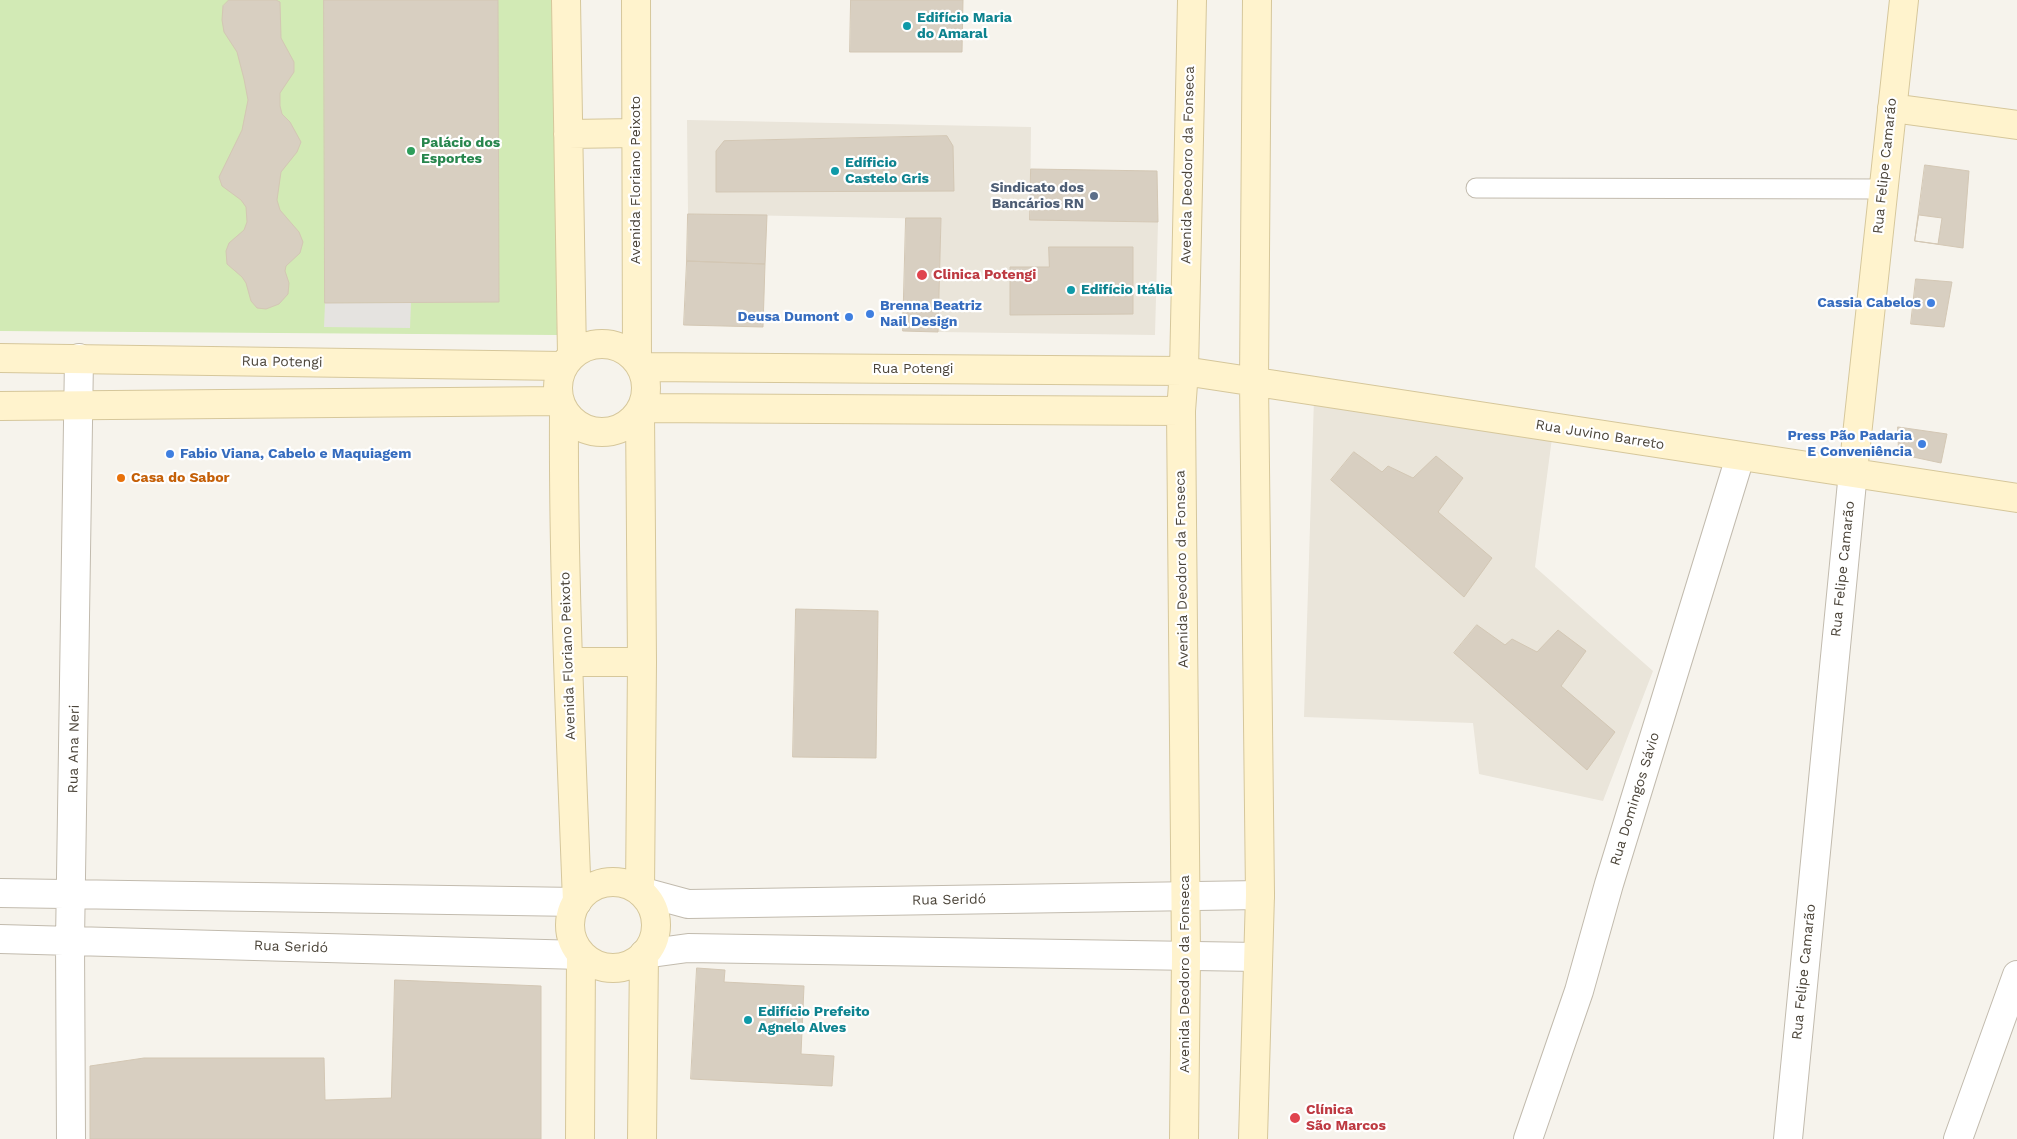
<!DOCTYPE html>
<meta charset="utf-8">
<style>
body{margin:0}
canvas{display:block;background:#f6f3ec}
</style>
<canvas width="2017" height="1139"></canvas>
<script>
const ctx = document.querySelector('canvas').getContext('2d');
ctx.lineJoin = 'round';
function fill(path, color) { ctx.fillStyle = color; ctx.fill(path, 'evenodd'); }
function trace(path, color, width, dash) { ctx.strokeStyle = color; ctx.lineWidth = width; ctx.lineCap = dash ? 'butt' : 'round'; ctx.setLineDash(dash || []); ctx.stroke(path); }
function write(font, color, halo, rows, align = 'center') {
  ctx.font = font + ' "Work Sans",sans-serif'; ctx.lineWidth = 4.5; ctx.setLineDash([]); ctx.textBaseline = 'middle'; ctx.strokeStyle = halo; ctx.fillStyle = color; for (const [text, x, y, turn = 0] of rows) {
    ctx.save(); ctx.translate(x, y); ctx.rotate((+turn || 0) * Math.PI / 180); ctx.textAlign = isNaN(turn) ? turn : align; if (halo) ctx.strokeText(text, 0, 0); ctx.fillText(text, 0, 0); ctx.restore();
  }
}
fill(new Path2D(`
 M687 120 1031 127 1030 220 1158 222 1155 335 938 332 941 219 688 214Z
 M1314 398 1552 438 1535 567 1653 671 1603 801 1479 774 1473 723 1304 717Z`), '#eae5da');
fill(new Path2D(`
 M0 0H553L557 335 0 331Z`), '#d2eab5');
fill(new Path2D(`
 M325 303H411L410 328 324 327Z`), '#e5e3e0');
const building = new Path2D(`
 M229 0H276L280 2 281 38 294 62V72L280 93V106L282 114 290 122 301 142 297 152 281 172 277 200 280 210 299 232 303 242 300 253 286 266 285 271 289 283 288 294 279 304 266 309 257 308 251 301 246 283 242 277 227 264 226 251 229 243 244 230 247 222 246 207 241 200 222 186 219 177 242 130 248 100 244 79 237 52 224 32 222 20 223 6Z
 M324 0H498L499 302 325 303Z
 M851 0H963L962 52H850Z
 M947 136 953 146 954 191 716 192V151L724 141Z
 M1925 165 1969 171 1963 248 1915 241Z
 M1031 169 1157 171 1158 222 1030 220Z
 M688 214 767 215 765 264 687 261Z
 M1919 215 1942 218 1938 244 1915 241Z
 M906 218H941L938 332 903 331Z
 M1049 247H1133V314L1010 315V267H1049Z
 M687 261 765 264 763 327 684 325Z
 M1916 279 1952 282 1944 327 1911 324Z
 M1898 427 1947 434 1941 463 1899 454Z
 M1354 452 1382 472 1388 466 1413 478 1436 456 1463 478 1438 512 1492 558 1464 597 1331 480Z
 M796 609 878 611 876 758 793 757Z
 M1477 625 1505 645 1512 639 1537 652 1558 630 1586 651 1561 686 1615 732 1587 770 1454 653Z
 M697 968 725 970 724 982 804 986 801 1054 834 1056 832 1086 691 1079Z
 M395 980 541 986V1139H90V1066L144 1058H324L325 1100 391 1098Z`);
fill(building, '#d8cfc1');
trace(building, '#d3c7b4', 1);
const lane = new Path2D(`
 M1476 188 1883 189`);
const street = new Path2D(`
 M640 891 688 904 1260 895
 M0 893 577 902
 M0 939 581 955
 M644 954 688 948 1258 957
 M71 1139 70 941 79 358
 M1528 1139 1579 991 1609 884 1740 457
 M1788 1139 1853 472
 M1958 1139 2017 975`);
const secondary = new Path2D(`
 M566 0 572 355
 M636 0 637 359
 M1892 108 2017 125
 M568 134 636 133
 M558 388a44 44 0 1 1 88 0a44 44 0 1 1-88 0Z
 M0 358 563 366
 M642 367 1184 371 2017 498
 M0 406 560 401
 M642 408 1181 411
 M564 411C563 575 571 738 577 902
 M1853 472 1904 0
 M568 662H642
 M570 925a43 43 0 1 1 86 0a43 43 0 1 1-86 0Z
 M640 891 642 662 640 412
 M580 1139 581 955
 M642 1139 644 954
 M1184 1139 1186 956 1181 411 1184 371 1192 0
 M1253 1139 1260 895 1254 381 1257 0`);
trace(lane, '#c2bbae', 21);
trace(street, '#c2bbae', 30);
trace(secondary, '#d6c79b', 30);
trace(lane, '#fff', 19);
trace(street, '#fff', 28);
trace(secondary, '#fff3cd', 28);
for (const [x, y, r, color] of [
 [907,26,5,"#0f9aa8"],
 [411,151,5,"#2e9e5b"],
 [835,171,5,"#0f9aa8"],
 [1094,196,5,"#5c6f8a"],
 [922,275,6,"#e0444e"],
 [1071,290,5,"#0f9aa8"],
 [1931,303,5,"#3f7fe0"],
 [870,314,5,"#3f7fe0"],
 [849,317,5,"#3f7fe0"],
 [1922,444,5,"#3f7fe0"],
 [170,454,5,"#3f7fe0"],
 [121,478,5,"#e8710a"],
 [748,1020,5,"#0f9aa8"],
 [1295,1118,6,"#e0444e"]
]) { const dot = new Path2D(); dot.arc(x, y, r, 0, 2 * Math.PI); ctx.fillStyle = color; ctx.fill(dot); trace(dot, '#fff', 2); }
write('bold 14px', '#0d838f', '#fff', [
 ["Edifício Maria",917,18],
 ["do Amaral",917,34],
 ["Edíficio",845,163],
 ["Castelo Gris",845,179],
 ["Edifício Itália",1081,290],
 ["Edifício Prefeito",758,1012],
 ["Agnelo Alves",758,1028]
], 'left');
write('bold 14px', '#27864d', '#fff', [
 ["Palácio dos",421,143],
 ["Esportes",421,159]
], 'left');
write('14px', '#4b4439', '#fff', [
 ["Avenida Deodoro da Fonseca",1188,165,-89],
 ["Rua Felipe Camarão",1885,166,-84],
 ["Avenida Floriano Peixoto",636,180,-90],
 ["Rua Potengi",282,362,1],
 ["Rua Potengi",913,369],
 ["Rua Juvino Barreto",1600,435,9],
 ["Avenida Deodoro da Fonseca",1182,569,-91],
 ["Rua Felipe Camarão",1843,569,-84],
 ["Avenida Floriano Peixoto",568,656,-92],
 ["Rua Ana Neri",74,749,-89],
 ["Rua Domingos Sávio",1635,799,-73],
 ["Rua Seridó",949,900,-1],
 ["Rua Seridó",291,947,2],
 ["Rua Felipe Camarão",1804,972,-84],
 ["Avenida Deodoro da Fonseca",1185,974,-90]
]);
write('bold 14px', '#4e5e75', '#fff', [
 ["Sindicato dos",1084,188],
 ["Bancários RN",1084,204]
], 'right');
write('bold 14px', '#be3a42', '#fff', [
 ["Clinica Potengi",933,275],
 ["Clínica",1306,1110],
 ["São Marcos",1306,1126]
], 'left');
write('bold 14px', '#366cbe', '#fff', [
 ["Cassia Cabelos",1921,303],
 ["Brenna Beatriz",880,306,"left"],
 ["Nail Design",880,322,"left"],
 ["Deusa Dumont",839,317],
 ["Press Pão Padaria",1912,436],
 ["E Conveniência",1912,452],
 ["Fabio Viana, Cabelo e Maquiagem",180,454,"left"]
], 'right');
write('bold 14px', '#c56008', '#fff', [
 ["Casa do Sabor",131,478]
], 'left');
</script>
